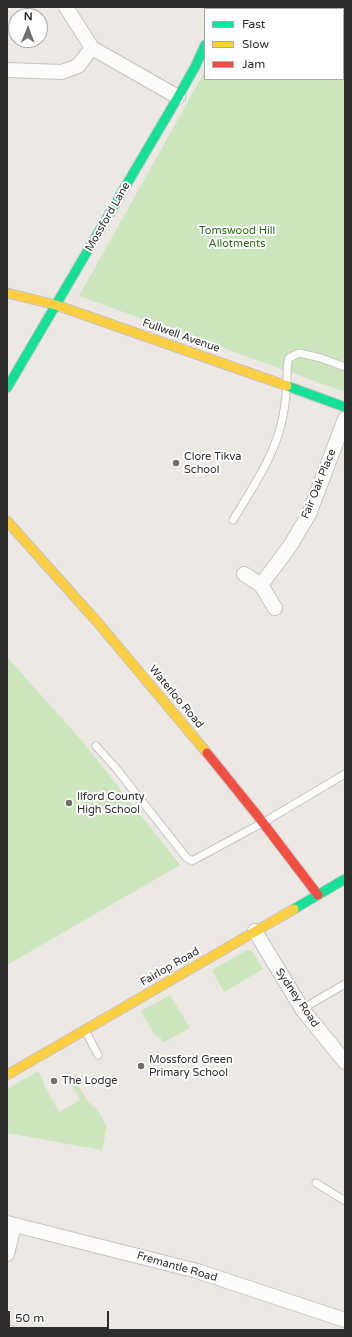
<!DOCTYPE html>
<style>
body{margin:0}
#map{position:relative;width:352px;height:1337px;overflow:hidden;background:#ece8e4;font-family:"Varela Round",sans-serif}
canvas{display:block}
.frame{position:absolute;inset:0;border:8px solid #2e2e2e;pointer-events:none}
.legend{position:absolute;left:204px;top:8px;width:140px;height:72px;box-sizing:border-box;background:#fff;border:1px solid #ababab;margin:0;padding:5px 7px;list-style:none;font-size:12px;color:#2e2e2e}
.legend li{display:flex;align-items:center;gap:8px;height:20px}
.legend b{width:20px;border:1px solid #ababab}
.north{position:absolute;left:8px;top:8px;width:40px;height:40px;box-sizing:border-box;background:#fff;border:1px solid #ababab;border-radius:50%;rotate:1deg;font-size:11px;font-weight:700;line-height:16px;text-align:center;color:#2e2e2e}
.north::after{content:'';display:block;margin:auto;width:14px;height:18px;background:#706f6e;clip-path:polygon(50% 0,100% 100%,50% 72%,0 100%)}
.scale{position:absolute;left:8px;top:1311px;width:101px;height:18px;box-sizing:border-box;border:2px solid #2e2e2e;border-top:0;padding-left:5px;font-size:12px;line-height:14px;white-space:nowrap;color:#2e2e2e;-webkit-text-stroke:3px #fff;paint-order:stroke}
</style>
<div id="map">
<canvas width="352" height="1337"></canvas>
<div class="frame"></div>
<ul class="legend">
<li><b style="height:5px;background:#16e098"></b>Fast</li>
<li><b style="height:5px;background:#ffcf43"></b>Slow</li>
<li><b style="height:5px;background:#f24e42"></b>Jam</li>
</ul>
<div class="north">N</div>
<div class="scale">50 m</div>
</div>
<script>
const ctx = document.querySelector('canvas').getContext('2d');
ctx.lineJoin = 'round';
function fill(path, color) { ctx.fillStyle = color; ctx.fill(path, 'evenodd'); }
function trace(path, color, width, dash) { ctx.strokeStyle = color; ctx.lineWidth = width; ctx.lineCap = dash ? 'butt' : 'round'; ctx.setLineDash(dash || []); ctx.stroke(path); }
function write(font, color, halo, rows, align = 'center') {
  ctx.font = font + ' "Varela Round",sans-serif'; ctx.lineWidth = 4; ctx.setLineDash([]); ctx.textBaseline = 'middle'; ctx.strokeStyle = halo; ctx.fillStyle = color; for (const [text, x, y, turn = 0] of rows) {
    ctx.save(); ctx.translate(x, y); ctx.rotate((+turn || 0) * Math.PI / 180); ctx.textAlign = isNaN(turn) ? turn : align; if (halo) ctx.strokeText(text, 0, 0); ctx.fillText(text, 0, 0); ctx.restore();
  }
}
fill(new Path2D(`
 M241 7H315L319 9H240Z
 M343 25 345 28V392L79 296 205 71V79H343Z
 M7 657 82 741 180 865 7 965Z
 M247 950 252 951 263 969 224 992 212 970Z
 M170 995 190 1028 163 1043 160 1037 158 1038 157 1035 155 1036 141 1011Z
 M38 1071 44 1082 43 1083 59 1112 80 1100 68 1078H74L88 1102 97 1109 107 1127 102 1150 7 1133V1089Z`), '#cee6be');
const lane = new Path2D(`
 M233 520C253 487 276 454 283 416 285 406 286 395 287 385 287 375 286 367 289 358L299 353 321 358 345 367
 M96 746 115 767 186 857 192 861 264 822 345 774
 M302 1009 345 984
 M86 1032 98 1055
 M316 1183 345 1201
 M7 1328 12 1330`);
const street = new Path2D(`
 M66 7 92 48 178 97
 M222 9V7
 M7 70 62 72 78 66 92 48
 M244 574 261 585 275 608
 M261 585 290 546 309 514 345 419
 M255 931 302 1009 345 1062
 M7 1223 197 1271 345 1320
 M7 1254 14 1225`);
const fast = new Path2D(`
 M287 386 345 407
 M7 388 178 97 195 67 205 45
 M294 909 345 879`);
const slow = new Path2D(`
 M7 293 56 305 287 386
 M7 521 99 624 207 753
 M7 1075 294 909`);
const jam = new Path2D(`
 M207 753 257 815 318 895`);
trace(lane, '#c5c4c5', 9);
trace(street, '#c5c4c5', 16);
trace(fast, '#c5c4c5', 11);
trace(slow, '#c5c4c5', 11);
trace(jam, '#c5c4c5', 11);
trace(lane, '#fcfcfb', 7);
trace(street, '#fcfcfb', 14);
trace(fast, '#16e098', 9);
trace(slow, '#ffcf43', 9);
trace(jam, '#f24e42', 9);
for (const [x, y, r, color] of [
 [176,463,4,"#706f6e"],
 [69,803,4,"#706f6e"],
 [141,1066,4,"#706f6e"],
 [54,1081,4,"#706f6e"]
]) { const dot = new Path2D(); dot.arc(x, y, r, 0, 2 * Math.PI); ctx.fillStyle = color; ctx.fill(dot); trace(dot, '#fff', 1.5); }
write('11px', '#2e2e2e', '#fff', [
 ["Mossford Lane",108,217,-60],
 ["Fullwell Avenue",181,336,19],
 ["Fair Oak Place",319,484,-68],
 ["Waterloo Road",176,697,50],
 ["Fairlop Road",170,967,-30],
 ["Sydney Road",297,998,56],
 ["Fremantle Road",177,1267,16]
]);
write('11px', '#2c6e1b', '#fff', [
 ["Tomswood Hill",237,231],
 ["Allotments",237,244]
]);
write('11px', '#2e2e2e', '#fff', [
 ["Clore Tikva",184,457],
 ["School",184,470],
 ["Ilford County",77,797],
 ["High School",77,810],
 ["Mossford Green",149,1060],
 ["Primary School",149,1073],
 ["The Lodge",62,1081]
], 'left');
</script>
